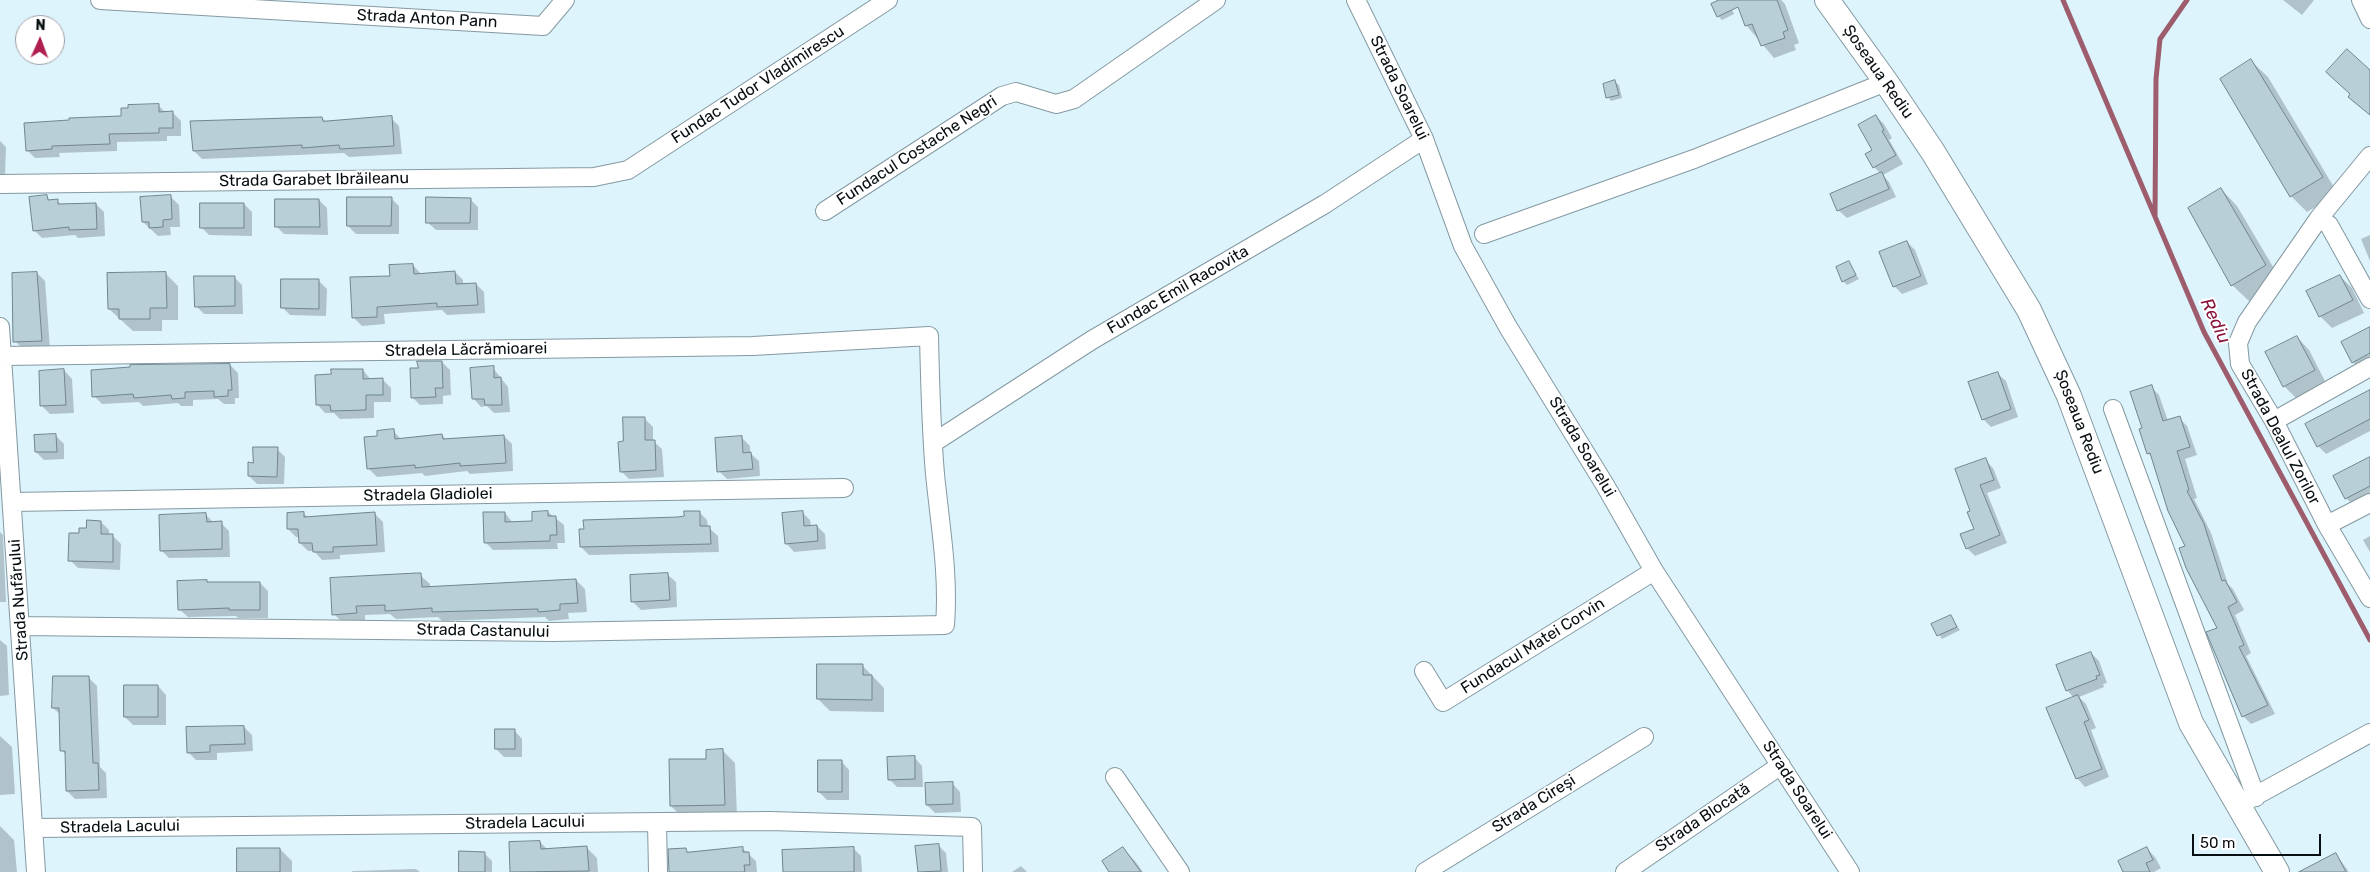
<!DOCTYPE html>
<meta charset="utf-8">
<style>
body{margin:0}
#map{position:relative;width:2370px;height:872px;overflow:hidden;background:#ddf4fd;font-family:Rubik,sans-serif}
canvas{display:block}
.north{position:absolute;left:15px;top:15px;width:50px;height:50px;box-sizing:border-box;background:#fff;border:1px solid #9c9fa0;border-radius:50%;rotate:2deg;font-size:14px;font-weight:700;line-height:20px;text-align:center;color:#070f12}
.north::after{content:'';display:block;margin:auto;width:18px;height:22px;background:#b01f50;clip-path:polygon(50% 0,100% 100%,50% 72%,0 100%)}
.scale{position:absolute;left:2192px;top:834px;width:129px;height:22px;box-sizing:border-box;border:2px solid #070f12;border-top:0;padding-left:6px;font-size:15px;line-height:18px;white-space:nowrap;color:#070f12;-webkit-text-stroke:4px #fff;paint-order:stroke}
</style>
<div id="map">
<canvas width="2370" height="872"></canvas>
<div class="north">N</div>
<div class="scale">50 m</div>
</div>
<script>
const ctx = document.querySelector('canvas').getContext('2d');
ctx.lineJoin = 'round';
function fill(path, color) { ctx.fillStyle = color; ctx.fill(path, 'evenodd'); }
function trace(path, color, width, dash) { ctx.strokeStyle = color; ctx.lineWidth = width; ctx.lineCap = dash ? 'butt' : 'round'; ctx.setLineDash(dash || []); ctx.stroke(path); }
function write(font, color, halo, rows, align = 'center') {
  ctx.font = font + ' Rubik,sans-serif'; ctx.lineWidth = 4; ctx.setLineDash([]); ctx.textBaseline = 'middle'; ctx.strokeStyle = halo; ctx.fillStyle = color; for (const [text, x, y, turn = 0] of rows) {
    ctx.save(); ctx.translate(x, y); ctx.rotate((+turn || 0) * Math.PI / 180); ctx.textAlign = isNaN(turn) ? turn : align; if (halo) ctx.strokeText(text, 0, 0); ctx.fillText(text, 0, 0); ctx.restore();
  }
}
fill(new Path2D(`
 M1722 0 1729 2 1734 14 1722 20 1718 16Z
 M1737 0H1781L1785 4 1799 43 1794 45 1796 50 1774 58 1746 25Z
 M2283 0H2314L2302 15Z
 M2251 61 2268 77 2338 194 2307 212 2291 196Z
 M1615 82 1619 85 1622 98 1611 101 1608 97Z
 M158 105 166 113H173L181 121V136H167V141L117 142V151L59 153 60 157 35 158 27 150Z
 M1876 116 1884 124 1892 138 1889 140 1903 164 1883 175 1889 182 1896 197 1847 218 1838 210 1881 174 1874 167Z
 M322 118 326 122 391 118 399 126 402 154 349 157 344 153 202 159 194 151Z
 M0 141 6 147 5 177H0Z
 M2221 189 2237 206 2282 282 2249 301 2232 285Z
 M46 196 51 201H57L62 205 96 204 104 212 105 236 78 238 75 235 42 238 34 230Z
 M170 196 179 205 180 227H170L171 235 158 236 143 222Z
 M391 198 399 206V234H356L348 226Z
 M470 199 478 207V230H436L427 222Z
 M319 200 327 208 328 235 284 234 276 226Z
 M244 204 252 212V236L209 235 201 227Z
 M2370 235V261L2361 239Z
 M1907 242 1915 250 1928 284 1902 294 1894 286Z
 M1849 263 1859 279 1847 285 1843 281Z
 M413 265 421 274 455 272 463 280V285L476 284 484 292 485 313 447 315 442 310 384 314 385 324 362 326 354 318 391 277Z
 M37 273 45 281 50 349H23L15 341Z
 M166 274 178 286V320H162V331H133L109 309Z
 M2340 276 2352 288 2364 313 2332 328 2320 316Z
 M234 277 242 285 243 314H204L196 306Z
 M319 281 327 289 326 316 290 315 282 307Z
 M2370 331V366L2361 370 2353 362Z
 M2297 337 2309 350 2326 383 2296 398 2284 386Z
 M442 362 450 370 451 395 443 396V404L420 405 412 397Z
 M230 365 238 373 239 398H235V404H224L218 399 193 400V406H181L178 403 143 406 139 402 102 404 94 396Z
 M493 368 508 387 510 412 494 413 487 406 481 407 473 398Z
 M64 370 72 379 74 413 50 414 42 406Z
 M363 370 371 380H383L391 388V402H374V418L340 419 334 413H325L317 404Z
 M1997 373 2006 381 2018 417 1991 427 1983 419Z
 M2151 387 2159 395 2168 421 2179 418 2187 426 2197 455 2185 459 2197 498 2194 499 2211 533 2228 584 2233 589 2244 610 2235 615 2251 653 2246 656 2275 714 2251 724 2243 716 2219 628 2153 458 2148 453 2143 429Z
 M2370 391V431L2326 454 2318 446Z
 M645 419 653 427V441L662 449 664 477 629 479 621 471 624 443Z
 M393 431 401 439 442 435 446 440 504 436 512 444 513 471 470 474 467 471 425 476 422 473 377 477 369 469 378 437Z
 M56 436 64 444V459L44 460 36 452Z
 M742 438 750 446V453L759 461 760 476 727 479 719 471Z
 M277 449 285 457 284 484H257L249 476 254 464Z
 M2370 458V498L2354 506 2346 498Z
 M1985 460 1993 468 2001 488 1987 493 2007 543 1975 556 1967 548 1975 529 1972 511Z
 M548 512 564 525 565 543H557L558 549 493 550 485 542 505 513 513 523 534 522Z
 M699 512 707 520 708 527 718 536 719 552 589 555 581 547Z
 M802 512 810 520 811 526H817L825 534 826 549 794 552 786 543Z
 M303 513 309 518 375 514 383 522 385 552 340 555V559L322 560 314 551H308L300 543V537H296L288 529Z
 M206 515 214 523H221L229 531 230 557 169 558 161 550Z
 M101 522 109 530V535L113 536 121 544 120 570 78 568 70 560 81 535Z
 M0 532 3 535 6 602H0Z
 M2370 536V552L2363 540Z
 M667 574 676 582 677 607 641 610 633 602Z
 M420 575 430 584V587L576 580 585 589 587 612 568 613 569 619 549 621 545 617 442 621 438 617 396 619 390 614 365 615V622L343 623 334 614Z
 M207 581 209 583H260L268 591V618H238L236 616 188 617 179 609Z
 M1950 616 1960 630 1942 639 1933 625Z
 M0 640 7 646 9 695 0 696Z
 M2091 653 2099 661 2107 683 2103 684 2104 687 2079 697 2086 704 2096 728 2091 730 2109 777 2085 787 2077 778 2074 698 2067 690Z
 M862 665 884 688V712L830 711 818 699Z
 M89 678 97 686 100 767 106 773 107 798 75 799 67 791 66 755 62 750 61 715 53 708Z
 M158 686 166 695V725H133L125 717Z
 M244 727 252 735 253 751 217 753V760H196L188 752Z
 M514 730 522 739V757H504L496 749Z
 M0 736 12 747 15 794 0 795Z
 M723 751 735 763 737 817 683 818 671 806 707 760Z
 M914 757 922 766 923 787H897L889 779Z
 M841 761 849 770V800H827L819 792Z
 M952 783 960 792 961 812 935 813 927 805Z
 M0 826 14 840 17 872H0Z
 M540 842 548 850 586 847 597 858 598 872H511L510 843Z
 M938 845 946 853 948 872H919L917 847Z
 M742 848 756 861 757 872H709Z
 M853 848 861 856 862 872H784Z
 M1122 848 1135 861 1143 872H1111Z
 M280 849 292 861V872H238Z
 M2147 849 2155 857 2161 868 2154 872H2124Z
 M484 853 492 861V872H460Z
 M2336 854 2349 872H2318Z
 M1021 866 1027 872H1012Z
 M416 869 420 872H352V871Z`), '#0003');
trace(new Path2D(`
 M2063 0 2204 332 2370 640
 M2155 216 2156 79 2160 39 2187 0`), '#9e5d6c', 5);
const building = new Path2D(`
 M1719 0H1777L1788 30 1783 32 1785 38 1761 46 1752 24 1745 26 1738 7 1717 17 1711 4Z
 M2347 49 2370 70V115L2348 97 2350 94 2326 72Z
 M2251 59 2323 177 2290 197 2220 79Z
 M1615 80 1619 95 1606 98 1603 84Z
 M159 104V112L173 111V128H159V133L109 134 110 144 52 146V149L26 151 24 123 69 120V118L121 116V108H128V105Z
 M1876 115 1884 130 1882 131 1896 155 1873 168 1865 154 1872 150 1858 125Z
 M392 116 394 146 340 149 339 145 302 148V145L193 151 190 121 322 117 323 121Z
 M1882 172 1889 189 1837 211 1830 194Z
 M2221 188 2266 265 2231 286 2188 208Z
 M47 195 48 200 58 199V204L96 203 97 229 69 230V227L33 231 29 197Z
 M171 195 172 219 163 220V227L149 228V222H142L140 197Z
 M347 197H392L391 226H347Z
 M426 197 471 198 470 223H426Z
 M275 199H319L320 227H275Z
 M200 203H244V228H200Z
 M1907 241 1921 276 1893 287 1879 252Z
 M1849 261 1856 275 1842 282 1836 267Z
 M413 264 414 274 455 271 456 284 476 283 478 305 437 307V303L377 307V317L352 318 350 277 390 276 389 265Z
 M37 272 42 341 13 342 12 273Z
 M166 272 167 308H150V319H119V309H108L107 273Z
 M2340 275 2353 300 2319 317 2306 291Z
 M194 276H235V306L195 307Z
 M281 279H319V309L281 308Z
 M2370 327V353L2352 363 2341 342Z
 M2297 336 2315 370 2283 387 2265 352Z
 M417 361H442L443 388H435L436 397 411 398 410 368H418Z
 M230 364 232 390H228V396L214 397V391L185 392V398L172 399 171 395 134 398 133 394 92 397 91 370 130 367V365Z
 M494 366V378L501 377 502 405H485L484 399H472L470 368Z
 M64 369 66 405 40 406 39 371Z
 M331 369H363V379L383 378V395H366V410L331 411 330 405H316L315 375 331 374Z
 M1998 372 2011 409 1982 420 1968 382Z
 M2152 385 2163 421 2180 416 2190 447 2177 451 2189 490 2187 491 2204 524 2222 581 2225 580 2237 602 2228 607 2244 645 2239 647 2268 705 2242 717 2206 632 2217 628 2186 568 2179 548 2185 546 2168 511 2150 453 2147 454 2139 429 2142 428 2130 392Z
 M2370 390V419L2317 447 2305 424Z
 M623 417H645V440H655L656 470 620 472 618 442 623 441Z
 M394 429 395 439 442 434 443 439 504 435 506 463 460 466V463L415 468V465L367 469 364 437 377 436V431Z
 M56 434 57 452H35L34 435Z
 M742 436 743 453 751 452 753 469 717 472 715 438Z
 M253 447H278L277 477 248 476V462L253 463Z
 M2370 457V486L2345 499 2333 476Z
 M1986 458 1994 480 1980 485 2000 535 1966 549 1960 534 1974 529 1967 512 1970 511 1955 469Z
 M548 511V516H556L557 535H550V541L484 543 483 512H505V522L532 521V512Z
 M684 511H700V526H710L711 544 580 547 579 529H584L583 520 678 517 684 516Z
 M803 511 804 526 817 525 818 541 785 544 782 513Z
 M304 512V517L375 512 377 545 333 547V552H313L312 543H299L298 529H287V513Z
 M206 513 207 522 222 521V549L160 551 159 515Z
 M87 520 101 521V534H113V562L68 561 69 533H79V528H86Z
 M417 573H421L422 587 576 579 578 603 560 604V610L538 612V609L432 612V608L385 611V605L356 606 357 613 332 615 330 578Z
 M668 573 670 600 631 602 630 575Z
 M207 580V582H260V610H229V608L178 610 177 581Z
 M1951 615 1957 627 1937 636 1931 624Z
 M2091 652 2100 675 2096 676 2097 679 2066 691 2056 665Z
 M817 664H863V675H872V700L817 699Z
 M53 676H89L93 763H98L99 790 66 791 65 751H60L59 708H52Z
 M124 685H158V717H124Z
 M2078 695 2089 720 2084 722 2102 769 2076 779 2046 708Z
 M244 726 245 744 210 745V752L187 753 186 727Z
 M495 729H515V749H495Z
 M723 749 725 805 670 806 669 759H706V750Z
 M915 756V779L888 780 887 757Z
 M818 760H842V792H818Z
 M953 782V804L926 805 925 783Z
 M540 841 541 849 587 846 589 871 510 872 509 842Z
 M939 844 941 871 918 872 915 846Z
 M743 847V852H749L750 865H744L745 872H669L668 849 686 848 687 852Z
 M854 847V872H783L782 850Z
 M1123 847 1141 872H1109L1102 861Z
 M2147 847 2153 860 2146 863 2150 872H2123L2118 861Z
 M237 848H280V872H237Z
 M459 851 485 852V872H459Z
 M2336 853 2346 872H2299Z`);
fill(building, '#b9cfd8');
trace(building, '#70858d', 1);
const minor = new Path2D(`
 M100 0 543 26 565 0
 M1356 0 1424 139 1463 246 1508 327 1605 485 1654 571 1850 872
 M2361 0 2370 19
 M2370 156 2319 218 2247 322 2238 343 2240 364 2274 421 2327 525 2370 598
 M0 184 594 177 628 170 888 0
 M825 211 1002 96 1016 92 1056 104 1074 99 1216 0
 M2319 218 2329 225 2370 299
 M1484 234 1694 159 1886 82
 M0 327 36 872
 M2 356 753 346 929 336C930 382 931 428 935 474 940 525 949 574 945 625L553 632 21 626
 M2113 409 2256 797
 M2274 421 2370 367
 M933 443 1092 340 1325 204 1424 139
 M12 502 844 488
 M2327 525 2370 503
 M1424 671 1443 702 1654 571
 M1115 777 1180 872
 M2246 801 2370 733
 M657 822 658 872
 M33 828 770 821 972 827 973 872
 M1425 872 1644 737
 M1625 872 1781 765`);
const secondary = new Path2D(`
 M1827 0 1886 82 1933 152 2029 310 2069 396 2191 723 2277 872`);
trace(minor, '#8499a1', 20);
trace(secondary, '#8499a1', 26);
trace(minor, '#fff', 18);
trace(secondary, '#fff', 24);
write('16px', '#070f12', '#fff', [
 ["Strada Anton Pann",427,19,3],
 ["Șoseaua Rediu",1878,72,55],
 ["Fundac Tudor Vladimirescu",758,85,-33],
 ["Strada Soarelui",1399,88,64],
 ["Fundacul Costache Negri",917,151,-33],
 ["Strada Garabet Ibrăileanu",314,180,-1],
 ["Fundac Emil Racovita",1178,290,-30],
 ["Stradela Lăcrămioarei",466,350,-1],
 ["Șoseaua Rediu",2079,422,69],
 ["Strada Dealul Zorilor",2280,437,62],
 ["Strada Soarelui",1582,447,59],
 ["Stradela Gladiolei",428,495,-1],
 ["Strada Nufărului",19,600,-94],
 ["Strada Castanului",483,631,1],
 ["Fundacul Matei Corvin",1533,646,-32],
 ["Strada Soarelui",1797,790,57],
 ["Strada Cireși",1534,804,-32],
 ["Strada Blocată",1703,818,-34],
 ["Stradela Lacului",525,823,-1],
 ["Stradela Lacului",120,827,-1]
]);
write('italic 18px', '#89153d', '#fff', [
 ["Rediu",2215,321,65]
]);
</script>
